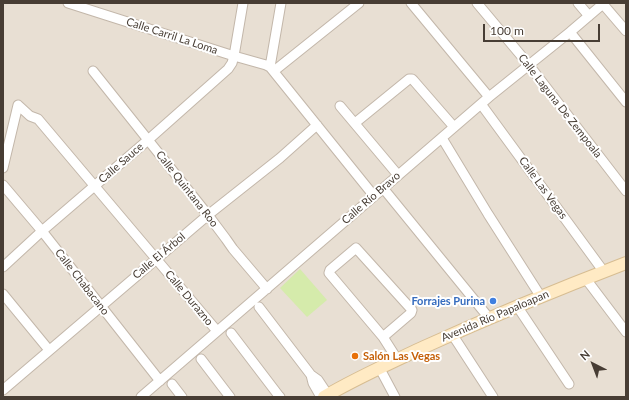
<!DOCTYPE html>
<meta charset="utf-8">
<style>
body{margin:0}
#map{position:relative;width:629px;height:400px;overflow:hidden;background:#f4eee5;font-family:Lato,sans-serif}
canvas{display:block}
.frame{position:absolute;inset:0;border:4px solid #473d34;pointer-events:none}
.north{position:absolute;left:573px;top:344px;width:40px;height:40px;-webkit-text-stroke:3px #fff;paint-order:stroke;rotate:318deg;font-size:11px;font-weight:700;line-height:16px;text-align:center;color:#473d34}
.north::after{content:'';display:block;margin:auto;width:14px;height:18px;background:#473d34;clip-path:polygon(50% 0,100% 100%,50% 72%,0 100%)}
.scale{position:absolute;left:483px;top:24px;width:117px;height:18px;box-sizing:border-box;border:2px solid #473d34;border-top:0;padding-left:5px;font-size:12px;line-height:14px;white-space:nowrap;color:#473d34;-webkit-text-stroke:3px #fff;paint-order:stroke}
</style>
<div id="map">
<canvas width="629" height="400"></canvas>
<div class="frame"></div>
<div class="north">N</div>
<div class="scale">100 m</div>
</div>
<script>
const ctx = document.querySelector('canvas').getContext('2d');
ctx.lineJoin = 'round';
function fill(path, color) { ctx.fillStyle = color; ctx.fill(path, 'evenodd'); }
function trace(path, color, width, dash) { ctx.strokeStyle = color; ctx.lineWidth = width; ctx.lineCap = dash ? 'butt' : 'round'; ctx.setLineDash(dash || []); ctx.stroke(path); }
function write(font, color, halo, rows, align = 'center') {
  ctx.font = font + ' Lato,sans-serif'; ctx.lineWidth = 4; ctx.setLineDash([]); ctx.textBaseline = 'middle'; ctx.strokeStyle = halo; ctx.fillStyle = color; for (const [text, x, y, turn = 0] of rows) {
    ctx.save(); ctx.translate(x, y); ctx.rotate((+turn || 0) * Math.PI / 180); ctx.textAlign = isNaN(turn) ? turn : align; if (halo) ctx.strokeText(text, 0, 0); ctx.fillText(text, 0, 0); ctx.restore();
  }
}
fill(new Path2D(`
 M3 3H626V397H3Z`), '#e8dfd3');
fill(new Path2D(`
 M300 269 327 300 307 317 280 288Z`), '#d5ebab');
const minor = new Path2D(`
 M68 3 234 56 266 65 270 67 374 196
 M411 3 489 97
 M477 3 529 65 626 191
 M578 3 589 16
 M602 3 626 31
 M570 32 626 102
 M270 67 281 3
 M93 71 208 215 226 239 233 249 267 289
 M274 71 359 3
 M481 104 604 272
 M18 105 30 116 38 119 217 331
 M340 106 398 175
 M355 123 409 79H412L414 81 454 127
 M442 138 488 214 541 297
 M3 168 18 105
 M3 185 42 231 160 381
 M383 188 489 318
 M3 267 42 231 148 140 228 69 232 63 234 56 243 3
 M586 279 626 332
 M3 294 49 350
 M517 306 569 384
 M259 307 311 375 318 380 328 395
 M231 333 279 396 280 397
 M452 334 493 397
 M383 337 411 313 412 310 356 248 330 270 329 273 383 337 397 359
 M201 359 230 397
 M379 367 395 397
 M311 375 313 383 321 397
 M172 384 182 397
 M3 390 208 215 280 158 317 125
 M141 397 489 97 570 32 604 3`);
const secondary = new Path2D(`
 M324 397C356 378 390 363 424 347 490 317 558 289 626 263`);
trace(minor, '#c3b7aa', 11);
trace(secondary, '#d7bd92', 14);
trace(minor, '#fff', 9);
trace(secondary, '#ffeac4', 12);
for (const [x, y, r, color] of [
 [493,301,4,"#3f7fe0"],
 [355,356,4,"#e8710a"]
]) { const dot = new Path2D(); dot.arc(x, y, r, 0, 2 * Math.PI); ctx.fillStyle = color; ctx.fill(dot); trace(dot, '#fff', 1.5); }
write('11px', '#473d34', '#fff', [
 ["Calle Carril La Loma",172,36,18],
 ["Calle Laguna De Zempoala",560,106,52],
 ["Calle Sauce",121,163,-41],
 ["Calle Las Vegas",543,188,54],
 ["Calle Quintana Roo",187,189,52],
 ["Calle Río Bravo",371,198,-41],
 ["Calle El Árbol",159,256,-40],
 ["Calle Chabacano",82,282,52],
 ["Calle Durazno",189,298,50],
 ["Avenida Río Papaloapan",495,316,-23]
]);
write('bold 11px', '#366cbe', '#fff', [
 ["Forrajes Purina",485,301]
], 'right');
write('bold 11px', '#c56008', '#fff', [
 ["Salón Las Vegas",363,356]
], 'left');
</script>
